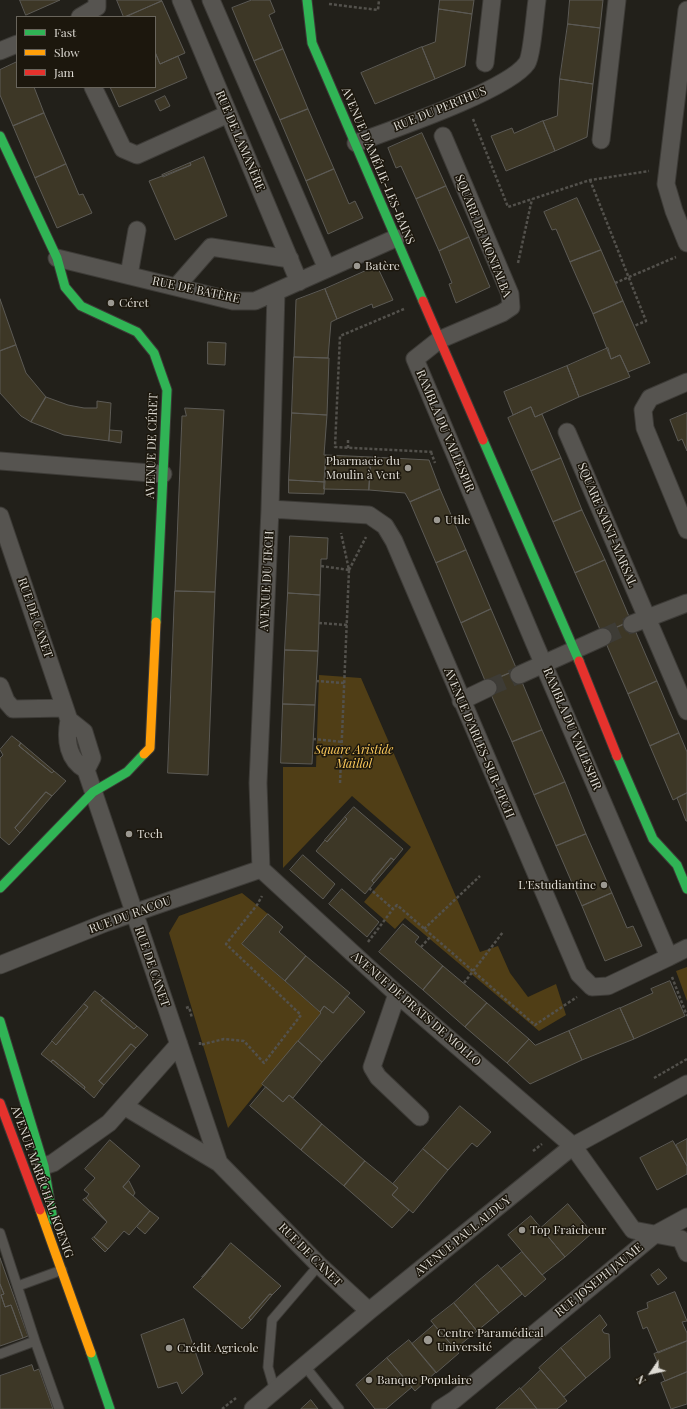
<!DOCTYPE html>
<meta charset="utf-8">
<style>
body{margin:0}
#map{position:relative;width:687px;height:1409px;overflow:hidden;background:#22201a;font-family:"Playfair Display",serif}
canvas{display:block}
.legend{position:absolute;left:16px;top:16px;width:140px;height:72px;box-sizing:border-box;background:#1c170d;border:1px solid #69655c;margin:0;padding:5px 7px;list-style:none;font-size:12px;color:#dddad3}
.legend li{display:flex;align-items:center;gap:8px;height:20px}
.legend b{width:20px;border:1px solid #69655c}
.north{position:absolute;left:631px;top:1353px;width:40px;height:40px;-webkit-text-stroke:3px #1c170d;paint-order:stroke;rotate:236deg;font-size:11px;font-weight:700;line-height:16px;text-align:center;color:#dddad3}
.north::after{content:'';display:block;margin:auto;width:14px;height:18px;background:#dddad3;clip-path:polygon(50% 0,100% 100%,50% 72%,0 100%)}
</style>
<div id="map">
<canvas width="687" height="1409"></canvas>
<ul class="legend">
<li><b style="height:5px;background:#30b455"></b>Fast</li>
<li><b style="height:5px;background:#ff9f0a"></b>Slow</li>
<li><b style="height:5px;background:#e5322d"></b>Jam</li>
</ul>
<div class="north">N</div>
</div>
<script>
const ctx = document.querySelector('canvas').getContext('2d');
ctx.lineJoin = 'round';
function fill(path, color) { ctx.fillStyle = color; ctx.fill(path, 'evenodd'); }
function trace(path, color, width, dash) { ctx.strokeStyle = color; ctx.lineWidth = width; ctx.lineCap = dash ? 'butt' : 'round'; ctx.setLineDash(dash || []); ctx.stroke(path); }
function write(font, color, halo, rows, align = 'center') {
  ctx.font = font + ' "Playfair Display",serif'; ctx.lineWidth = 3; ctx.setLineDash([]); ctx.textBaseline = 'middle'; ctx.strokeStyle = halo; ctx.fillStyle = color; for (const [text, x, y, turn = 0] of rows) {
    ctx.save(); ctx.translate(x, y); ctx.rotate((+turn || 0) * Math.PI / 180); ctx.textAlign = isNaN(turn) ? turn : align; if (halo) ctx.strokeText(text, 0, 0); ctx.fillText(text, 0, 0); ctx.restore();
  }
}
fill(new Path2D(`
 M319 675 361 678 480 952 498 946 510 973 528 997 556 984 566 1015 539 1031 405 918 395 929 364 902 411 847 352 796 283 868V767H316Z
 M242 893 268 914 242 944 321 1013 228 1128 169 933 179 916Z
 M687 967V1001L676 971Z`), '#503e16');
const building = new Path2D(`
 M20 0H60L26 15Z
 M117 0H161L162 1 124 17Z
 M252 0H270L275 12 269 15 283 49 254 61 232 8Z
 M440 0H474L472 14 439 9Z
 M570 0H603L600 28 568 24Z
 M162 1 185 53 160 64 155 52V17H126Z
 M439 9 472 14 465 66 435 79 422 47 435 42Z
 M568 24 600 28 593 84 560 79Z
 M422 47 435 79 375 104 361 73Z
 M283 49 308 109 280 120 254 61Z
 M155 52 160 64 178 56 187 78 119 107 110 87H155Z
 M17 62V87H34L44 113 13 126 0 95V70Z
 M560 79 593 84 587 137 555 151 543 121 557 116Z
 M165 96 170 106 160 111 155 101Z
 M308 109 334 169 306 181 280 120Z
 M44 113 66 164 35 178 13 126Z
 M543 121 555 151 506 171 491 136 512 128 514 133Z
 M422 133 446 186 416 199 401 166 396 168 388 148Z
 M204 157 227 216 175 240 149 181 191 165 190 163Z
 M190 163 191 165 163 177 162 175Z
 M66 164 79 195 83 194 92 213 57 228 35 178Z
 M334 169 349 204 355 201 363 218 328 234 306 181Z
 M446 186 469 237 439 251 416 199Z
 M577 198 601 250 570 262 556 229 552 230 544 212Z
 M469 237 490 287 456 303 449 284 452 283 439 251Z
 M601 250 623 301 593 314 570 262Z
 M377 266 393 300 373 308 372 304 337 319 325 289Z
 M325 289 337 319 331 322 328 358 294 357 296 300Z
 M0 299 16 345 0 351Z
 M623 301 650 363 628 372 620 355 611 359 593 314Z
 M208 342 226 343 225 365 208 364Z
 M16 345 26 373 46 397 31 422 21 416 0 393V351Z
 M608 348 611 359 620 355 630 377 579 397 567 366Z
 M294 357 329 358 327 415 292 413Z
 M567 366 579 397 535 417 531 407 513 415 504 392Z
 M46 397 68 405 84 408H97V401L111 403 109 441 64 435 31 422Z
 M531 407 535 417 542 414 561 458 531 471 508 418Z
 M185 408 224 410 215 592 175 591 182 416H186Z
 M292 413 327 415 324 455H326L325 482 289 480Z
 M687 413V451L682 439 678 441 670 420Z
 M110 430 122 431 121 443 109 441Z
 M326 455 371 457 369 490 324 489Z
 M371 457 429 460 440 489 410 502 405 493 369 490Z
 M561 458 582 510 553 522 531 471Z
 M289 480 325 482 324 494 289 493Z
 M440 489 466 550 436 563 410 502Z
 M582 510 605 560 575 573 553 522Z
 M290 536 328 538 327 559H321L320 595 288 593Z
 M466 550 491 609 461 623 436 563Z
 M605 560 631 621 602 634 575 573Z
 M175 591 215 592 208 775 168 773Z
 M288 593 320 595 318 651 285 650Z
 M491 609 517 670 486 683 461 623Z
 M631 621 657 681 628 694 602 634Z
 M285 650 318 651 315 705 283 704Z
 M517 670 542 730 512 742 486 683Z
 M657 681 679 733 650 746 628 694Z
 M283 704 315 705 312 764 281 763Z
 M542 730 565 782 534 795 512 742Z
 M679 733 687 752V793L673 800 650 746Z
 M12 736 21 743 19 746 52 773 54 771 66 781 52 796 46 792 15 828 20 833 9 845 0 837V758L3 755 0 750Z
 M21 743 54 771 52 773 19 746Z
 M565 782 586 834 556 846 534 795Z
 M46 792 52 796 20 833 15 828Z
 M687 793V821H686L677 798Z
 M354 807 403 849 394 860 391 858 372 881 374 883 365 894 316 851 325 840 327 842 347 819 345 817Z
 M345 817 347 819 327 842 325 840Z
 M586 834 612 893 582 906 556 846Z
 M303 855 335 884 323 899 290 870Z
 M391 858 394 860 374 883 372 881Z
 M342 889 379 922 367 937 329 904Z
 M612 893 627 928 633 926 642 946 605 961 582 906Z
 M268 914 283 927 279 932 306 956 285 981 242 944Z
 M403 924 419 937 415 942 443 966 423 990 379 952Z
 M306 956 350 993 333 1013 324 1006 320 1012 285 981Z
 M443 966 487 1003 465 1027 423 990Z
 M670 981 685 1016 634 1039 620 1008 653 993 651 989Z
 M95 991 104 998 101 1001 134 1029 137 1026 148 1035 136 1048 131 1044 99 1081 104 1085 94 1098 84 1089 85 1087 53 1060 51 1062 41 1054 52 1041 56 1045 88 1007 84 1004Z
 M347 996 365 1012 322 1062 298 1041 321 1013 320 1012 324 1006 333 1013Z
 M104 998 137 1026 134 1029 101 1001Z
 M487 1003 529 1039 507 1063 465 1027Z
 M84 1004 88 1007 56 1045 52 1041Z
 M620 1008 634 1039 582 1060 569 1031Z
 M569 1031 582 1060 530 1084 507 1063 529 1039 535 1045Z
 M298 1041 322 1062 293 1098 289 1095 283 1102 262 1084Z
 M131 1044 136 1048 104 1085 99 1081Z
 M53 1060 85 1087 84 1089 51 1062Z
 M266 1087 283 1102 289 1095 322 1124 301 1150 250 1106Z
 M460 1106 491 1132 477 1147 472 1143 448 1170 423 1149Z
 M322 1124 365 1161 344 1186 301 1150Z
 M687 1139V1166L676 1145Z
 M110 1140 140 1166 123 1187 150 1211 129 1235 124 1231 108 1249 94 1237 107 1222 86 1198 89 1194 84 1190 95 1178 85 1169Z
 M673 1141 687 1166V1174L657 1190 640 1158Z
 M423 1149 448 1170 413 1213 392 1195 398 1188 393 1184Z
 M365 1161 398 1188 392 1195 409 1210 392 1228 344 1186Z
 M129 1181 135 1193 133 1196 123 1187Z
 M86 1198 107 1222 83 1200Z
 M568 1204 592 1233 565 1257 541 1228Z
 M150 1211 159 1218 145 1234 137 1227Z
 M531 1216 565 1257 542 1275 508 1235Z
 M94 1237 108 1249 105 1252 92 1239Z
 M231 1243 281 1286 272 1295 270 1294 249 1318 251 1320 242 1329 193 1287 203 1277Z
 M522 1252 546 1279 525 1297 501 1269Z
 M223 1253 203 1277H202Z
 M0 1258 28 1336 23 1338 11 1305 5 1307 1 1295 4 1294 0 1284Z
 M498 1265 522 1294 499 1313 475 1284Z
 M659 1269 667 1278 658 1285 651 1275Z
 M0 1284 4 1294 1 1295 5 1307 11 1305 23 1338 0 1346Z
 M475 1284 499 1313 477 1331 454 1303Z
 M675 1292 687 1321 682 1322 687 1333V1341L658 1353 647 1327 643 1329 637 1312 648 1308 647 1303Z
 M270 1294 272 1295 251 1320 249 1318Z
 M454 1303 477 1331 455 1349 431 1321Z
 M600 1315 607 1325 602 1330 604 1333 609 1334 610 1358 586 1378 561 1348Z
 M184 1319 203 1374 182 1394 177 1382 158 1388 141 1335Z
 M434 1325 459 1353 436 1373 412 1344Z
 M409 1340 436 1372 415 1391 387 1358Z
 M687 1341V1372L665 1381 654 1354Z
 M561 1348 586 1378 564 1397 539 1368Z
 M387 1358 412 1387 386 1409H375L356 1385Z
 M32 1365 34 1371 39 1369 53 1409H0V1376Z
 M541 1370 567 1401 557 1409H537L521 1389Z
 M687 1372V1404L671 1409 661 1383Z
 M520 1388 537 1409H496Z
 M311 1400 318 1409H301Z`);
fill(building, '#3d3726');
trace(building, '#5c5a55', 1);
trace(new Path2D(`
 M603 637 632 624
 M488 688 519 675`), '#3e3c36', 17, [17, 8]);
const lane = new Path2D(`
 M0 1233 35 1341 0 1354
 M18 1286 62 1270
 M35 1341 59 1409
 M304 1365 339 1409
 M275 1391 268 1367 272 1320 319 1265`);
const street = new Path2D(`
 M181 0 299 282
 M211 0 327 269
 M687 10 666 184 674 211 687 243
 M80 17 97 7V0
 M0 51 17 44
 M485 63 492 0
 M93 87 123 149 137 155 228 114
 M443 136 510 294 511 307 502 313 439 340 415 359 534 642 669 957 687 948
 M601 140 617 0
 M356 143C391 130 509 90 527 63 532 55 535 13 537 0
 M57 258 233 301H255L396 238
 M129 275 137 230
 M176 287 211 247 290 259
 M687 382 650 398 643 410 645 428 687 530
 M567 432 687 711
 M0 461 163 474
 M270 509 369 515 385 526 394 541 579 974 592 987 608 986 669 957
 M0 516 69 720C65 740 68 760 86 770
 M632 624 687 603
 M519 675 603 637
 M0 686 6 701 13 709 65 708
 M461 701 488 688
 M69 720 84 732 92 758 86 770 219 1163 319 1265 369 1311
 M261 869 397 994 573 1146 633 1230 681 1239 687 1253
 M261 869 258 783 270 509 276 292
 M0 965 105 923 261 869
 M397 994 372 1067 378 1077 420 1117
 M124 1106 219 1163
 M44 1166 53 1163 109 1123 179 1044
 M253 1409 369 1311 573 1146 687 1084
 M440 1409 454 1400 654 1235 687 1217`);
const fast = new Path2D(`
 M307 0 312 43 423 301
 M0 136 57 258 65 287 81 306 137 332 154 353 167 390 156 622
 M483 440 579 661
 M617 756 653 839 677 865 687 889
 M0 888 93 792 127 772 144 754
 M0 1021 44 1166 53 1220
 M91 1353 110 1409`);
const slow = new Path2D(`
 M144 754 150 748 156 622
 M40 1210 91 1353`);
const jam = new Path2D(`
 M423 301 483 440
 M579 661 617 756
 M0 1103 40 1210`);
trace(lane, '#3d3b37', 11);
trace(street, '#3d3b37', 19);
trace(fast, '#3d3b37', 11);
trace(slow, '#3d3b37', 11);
trace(jam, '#3d3b37', 11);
trace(new Path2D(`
 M329 4 378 10 379 0
 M473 119 508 207 590 180 649 171
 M590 180 646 321 634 326
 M518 263 532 199
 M615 283 676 257
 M404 309 340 336 335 447 433 452
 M348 448V440
 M431 452 435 463
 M321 566 349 570
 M349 570 366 537
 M319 623 347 625
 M316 681 344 683
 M313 739 342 742
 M340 783 349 570 341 533
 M369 888 393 909 397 905 535 1025 577 997
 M424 929 480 876
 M368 942 393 909
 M421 947 431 936
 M672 977 687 1016
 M464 983 503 932
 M186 1008 189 1007 192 1018
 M200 1042V1045L224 1039 244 1041 264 1063 301 1015 226 944 257 905 262 896
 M654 1078 687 1059
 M533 1151 542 1144
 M222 1409 236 1398`), '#53514c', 2.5, [3, 2]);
trace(lane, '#565450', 9);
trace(street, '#565450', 17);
trace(fast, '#30b455', 9);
trace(slow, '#ff9f0a', 9);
trace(jam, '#e5322d', 9);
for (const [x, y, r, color] of [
 [357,266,4,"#9c9992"],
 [111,303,4,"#9c9992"],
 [408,468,4,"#9c9992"],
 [437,520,4,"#9c9992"],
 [129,834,4,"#9c9992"],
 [604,885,4,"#9c9992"],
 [522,1230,4,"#9c9992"],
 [428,1340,5,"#9c9992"],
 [169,1348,4,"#9c9992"],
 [369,1380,4,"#9c9992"]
]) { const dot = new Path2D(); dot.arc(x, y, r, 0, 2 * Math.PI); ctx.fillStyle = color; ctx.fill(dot); trace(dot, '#1c170d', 1.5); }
write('12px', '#dddad3', '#1c170d', [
 ["RUE DU PERTHUS",440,109,-22],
 ["RUE DE LAMANÈRE",240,141,67],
 ["AVENUE D'AMÉLIE-LES-BAINS",378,166,67],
 ["SQUARE DE MONTALBA",483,236,68],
 ["RUE DE BATÈRE",196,290,12],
 ["RAMBLA DU VALLESPIR",445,431,67],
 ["AVENUE DE CÉRET",152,446,-88],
 ["SQUARE SAINT-MARSAL",607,525,67],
 ["AVENUE DU TECH",267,581,-87],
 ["RUE DE CANET",35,618,71],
 ["RAMBLA DU VALLESPIR",572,729,67],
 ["AVENUE D'ARLES-SUR-TECH",479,743,67],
 ["RUE DU RACOU",130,915,-20],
 ["RUE DE CANET",152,967,71],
 ["AVENUE DE PRATS DE MOLLO",416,1009,41],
 ["AVENUE MARÉCHAL KOENIG",42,1182,70],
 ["AVENUE PAUL ALDUY",463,1236,-39],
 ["RUE DE CANET",310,1255,45],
 ["RUE JOSEPH JAUME",599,1280,-39]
]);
write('12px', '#dddad3', '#1c170d', [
 ["Batère",365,266],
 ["Céret",119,303],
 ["Pharmacie du",400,461,"right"],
 ["Moulin à Vent",400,475,"right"],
 ["Utile",445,520],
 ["Tech",137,834],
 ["L'Estudiantine",596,885,"right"],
 ["Top Fraîcheur",530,1230],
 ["Centre Paramédical",437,1333],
 ["Université",437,1347],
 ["Crédit Agricole",177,1348],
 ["Banque Populaire",377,1380]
], 'left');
write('italic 12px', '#fecb5c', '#1c170d', [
 ["Square Aristide",354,750],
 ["Maillol",354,764]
]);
</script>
